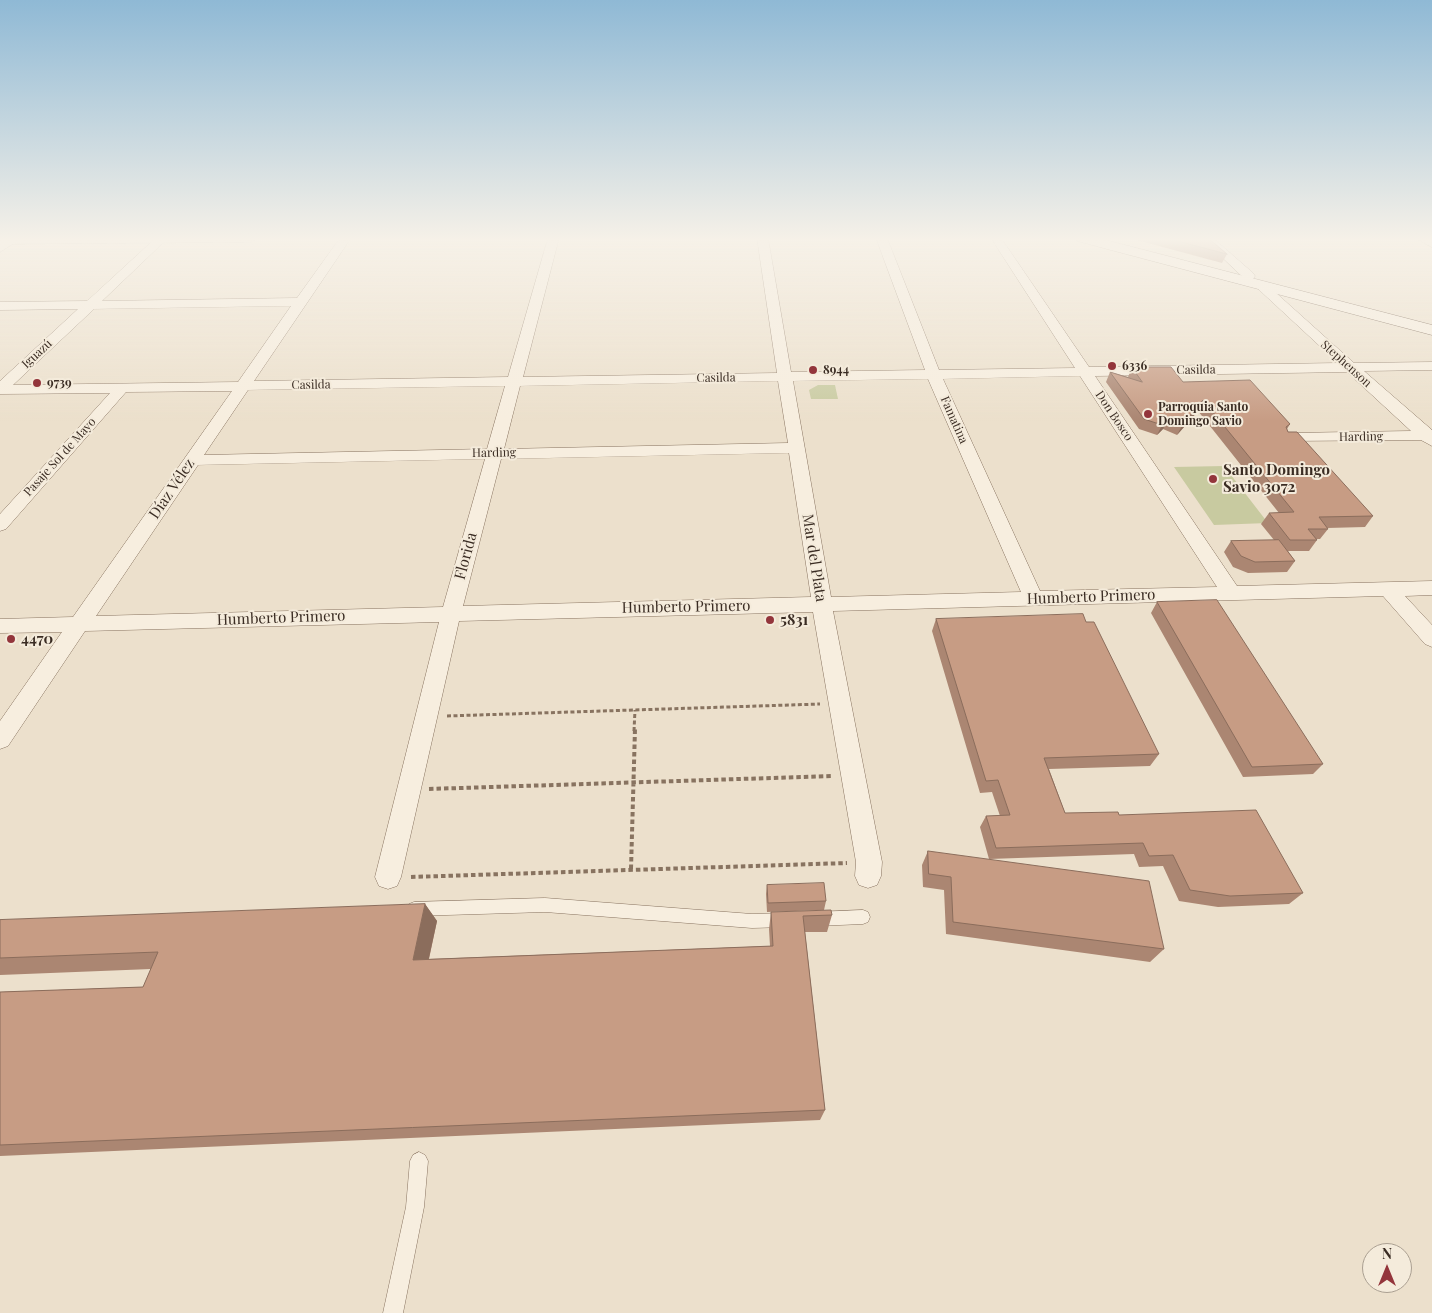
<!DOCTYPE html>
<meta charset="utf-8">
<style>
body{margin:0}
#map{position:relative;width:1432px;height:1313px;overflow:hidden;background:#ece0cc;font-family:"Playfair Display",serif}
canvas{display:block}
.north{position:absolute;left:1362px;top:1243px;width:50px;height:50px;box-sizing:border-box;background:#f4ebdb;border:1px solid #aa9f91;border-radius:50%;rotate:0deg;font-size:14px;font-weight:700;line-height:20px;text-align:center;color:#3a2c23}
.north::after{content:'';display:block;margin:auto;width:18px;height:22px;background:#93353b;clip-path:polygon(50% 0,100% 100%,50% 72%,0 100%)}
</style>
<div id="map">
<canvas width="1432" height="1313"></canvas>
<div class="north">N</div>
</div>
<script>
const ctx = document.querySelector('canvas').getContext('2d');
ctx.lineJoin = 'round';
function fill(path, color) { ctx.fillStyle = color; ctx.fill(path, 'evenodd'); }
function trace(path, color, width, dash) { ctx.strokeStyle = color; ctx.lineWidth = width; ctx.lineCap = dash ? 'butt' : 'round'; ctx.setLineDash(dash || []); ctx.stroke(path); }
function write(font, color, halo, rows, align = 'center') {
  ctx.font = font + ' "Playfair Display",serif'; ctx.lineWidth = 4; ctx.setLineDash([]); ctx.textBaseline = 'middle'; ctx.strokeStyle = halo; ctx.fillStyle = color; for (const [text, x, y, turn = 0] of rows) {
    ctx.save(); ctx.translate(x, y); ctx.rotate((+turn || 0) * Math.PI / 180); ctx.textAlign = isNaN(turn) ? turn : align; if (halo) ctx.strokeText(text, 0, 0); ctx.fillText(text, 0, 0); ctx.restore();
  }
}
fill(new Path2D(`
 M818 385H835L838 399H811L809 390Z
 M1224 466 1268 523 1214 525 1174 467Z`), '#c8caa0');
const service = new Path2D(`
 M545 898 752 914 785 913 790 915 792 920 790 925 785 927 752 928 545 912 414 916 409 914 407 909 409 904 414 902Z
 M863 910 868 912 870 917 868 922 863 924 816 926 811 924 809 919 811 914 816 912Z
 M419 1152 425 1155 428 1161 424 1207 403 1313H383L406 1207 410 1161 413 1155Z`);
const minor = new Path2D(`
 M9 238H17L19 240 0 252V244Z
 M156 238H168L102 301 297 298 340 238H351L254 381 508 377 548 238H559L523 377 777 373 757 238H768L791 372 925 370 876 238H887L939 370 1075 368 991 238H1001L1089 367 1338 363 1255 286 1257 283H1265L1354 363 1432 362V370L1364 371 1432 430V446L1421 440 1283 441 1281 438 1289 433 1411 431 1347 372 1095 376 1237 586 1432 581V595L1405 596 1432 625V647L1425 644 1383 596 833 611 882 862 881 876 877 885 868 888 859 885 855 876 856 862 813 612 459 621 401 877 397 886 388 889 379 886 375 877 439 622 85 631 8 746 0 749V721L62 632 0 633V619L73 617 232 391 126 392 6 529 0 531V514L110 393 0 394V381L78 309 0 310V302L87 301ZM291 306 238 382 13 385 94 309ZM1080 376 1217 587 1040 591 943 379ZM928 379 1021 592 831 597 793 381ZM778 381 788 443 504 449 520 386ZM505 386 487 449 204 455 248 390ZM789 453 811 597 463 606 501 459ZM485 459 443 607 96 616 198 465Z
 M1202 238H1213L1253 273 1255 276 1253 279H1245Z
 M1415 238 1432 239V247Z`);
const secondary = new Path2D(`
 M0 238H258L251 242 0 244Z
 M1075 238H1098L1432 325V335L1077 241Z`);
trace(service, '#887360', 1);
trace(minor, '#887360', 1);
trace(secondary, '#6a5443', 1);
trace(new Path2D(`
 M447 716 820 704
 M634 731 635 710`), '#887360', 3, [4, 2.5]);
trace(new Path2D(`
 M429 789 833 776
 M631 869 635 729
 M411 877 847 863`), '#887360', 4, [4.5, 3]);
fill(service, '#f7eedf');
fill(minor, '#f7eedf');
fill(secondary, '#f7eedf');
fill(new Path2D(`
 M1129 238H1208L1227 254 1222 263Z
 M1132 367 1183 382 1290 424 1287 429 1288 432 1373 516 1365 527 1327 528 1328 529 1320 539H1316L1317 540 1309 551H1288L1295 561 1287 572 1248 573 1233 567 1224 552 1231 541 1274 540 1261 524 1269 513H1279L1198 411 1177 435 1163 429 1157 435 1139 429 1106 382 1110 372 1128 377Z
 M1157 602 1323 764 1313 774 1243 777 1151 613Z
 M936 619 1159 754 1150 766 1049 769 1065 813 1119 815 1303 893 1289 904 1218 907 1179 901 1163 866 1139 867 1134 854 989 859 980 827 986 816H1000L992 792 980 793 932 631Z
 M928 851 1164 949 1150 962 946 934 944 890 923 887 922 865Z
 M767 885 826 901 824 910 767 912 766 894Z
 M425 904 437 921 429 959 770 946 769 929 771 912 832 915 827 932H805L825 1110 820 1120 0 1156V992L143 987 151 969 0 975V920Z`), '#ab8672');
fill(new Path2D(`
 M1203 400 1198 411 1177 435 1183 424Z
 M1169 418 1163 429 1157 435 1162 425Z
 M425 904 437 921 425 976 413 960Z`), '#8b6d5c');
const building = new Path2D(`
 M1167 238H1208L1227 254Z
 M1132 367H1171L1183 382 1250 380 1290 424 1286 427 1288 432H1297L1373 516 1319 517 1328 529H1308L1317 540H1290L1269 513 1294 512 1203 400 1183 424 1169 418 1162 425 1144 419 1110 372 1142 382Z
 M1279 540 1295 561 1255 562 1241 556 1231 541Z
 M1217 600 1323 764 1252 767 1157 602Z
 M1083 614 1086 622H1094L1159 754 1044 758 1065 813 1118 812 1119 815 1256 810 1303 893 1230 896 1190 890 1173 855 1149 856 1143 843 996 848 986 816 1010 815 998 780 986 781 936 619Z
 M928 851 1149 881 1164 949 953 922 951 877 929 874Z
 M824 883 826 901 768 903 767 885Z
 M425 904 413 960 773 946 771 912 831 910 832 915 803 916 825 1110 0 1145V992L143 987 158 952 0 958V920Z`);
fill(building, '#c79c84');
trace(building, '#8b6d5c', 1);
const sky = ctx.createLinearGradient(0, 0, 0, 421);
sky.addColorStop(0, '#8fb9d5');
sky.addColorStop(0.57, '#f6f1e8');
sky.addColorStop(1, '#f6f1e800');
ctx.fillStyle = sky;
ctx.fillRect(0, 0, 1432, 421);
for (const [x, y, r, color] of [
 [1112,366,5,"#93353b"],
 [813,370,5,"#93353b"],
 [37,383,5,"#93353b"],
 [1148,414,5,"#93353b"],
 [1213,479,5,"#93353b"],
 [770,620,5,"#93353b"],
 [11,639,5,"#93353b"]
]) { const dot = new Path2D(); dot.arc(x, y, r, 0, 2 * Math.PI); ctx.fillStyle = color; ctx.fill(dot); trace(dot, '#f4ebdb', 2); }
write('12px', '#3a2c23', '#f4ebdb', [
 ["Iguazú",37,354,-43],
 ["Stephenson",1346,364,42],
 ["Casilda",1196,370,-1],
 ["Casilda",716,378,-1],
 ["Casilda",311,385,-1],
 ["Don Bosco",1114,416,56],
 ["Famatina",954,420,66],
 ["Harding",1361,437,-1],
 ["Harding",494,453,-1],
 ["Pasaje Sol de Mayo",60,457,-48]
]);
write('bold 12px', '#3a2c23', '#f4ebdb', [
 ["6336",1122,366],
 ["8944",823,370],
 ["9739",47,383],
 ["Parroquia Santo",1158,407],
 ["Domingo Savio",1158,421]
], 'left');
write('bold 15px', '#3a2c23', '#f4ebdb', [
 ["Santo Domingo",1223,470],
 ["Savio 3072",1223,487],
 ["5831",780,620],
 ["4470",21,639]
], 'left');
write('15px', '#3a2c23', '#f4ebdb', [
 ["Díaz Vélez",172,489,-56],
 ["Florida",466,556,-75],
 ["Mar del Plata",814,558,81],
 ["Humberto Primero",1091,597,-2],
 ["Humberto Primero",686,607,-1],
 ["Humberto Primero",281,618,-2]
]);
</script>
